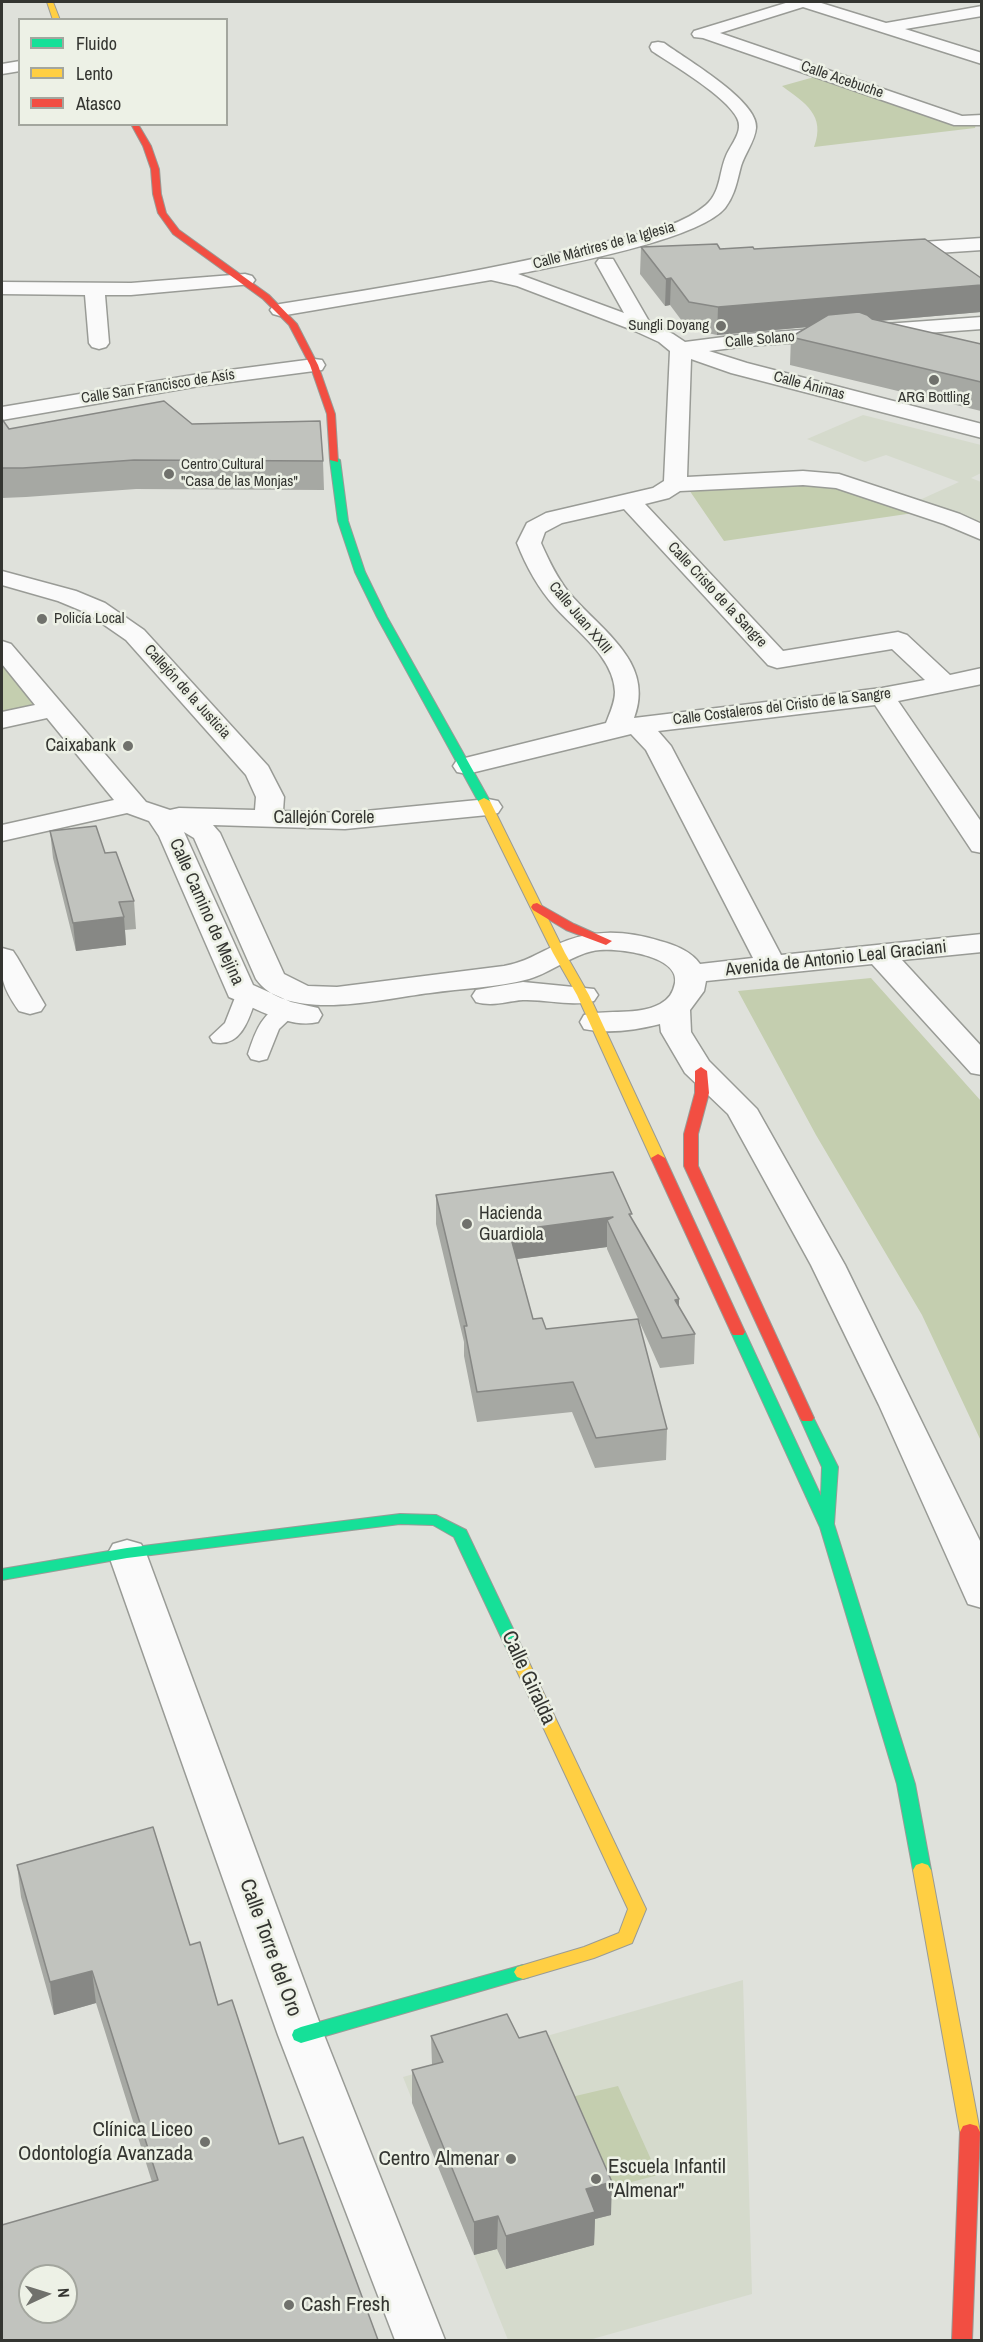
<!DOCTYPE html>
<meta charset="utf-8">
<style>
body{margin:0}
#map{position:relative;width:983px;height:2342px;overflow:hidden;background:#dfe1db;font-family:"Archivo Narrow",sans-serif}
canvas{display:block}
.frame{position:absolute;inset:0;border:3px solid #343531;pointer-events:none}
.legend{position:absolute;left:18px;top:18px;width:210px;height:108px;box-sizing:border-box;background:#edf1e6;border:2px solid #a3a69e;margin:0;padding:8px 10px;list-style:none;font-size:18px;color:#343531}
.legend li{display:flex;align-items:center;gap:12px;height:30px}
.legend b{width:30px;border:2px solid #a3a69e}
.north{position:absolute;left:18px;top:2264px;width:60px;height:60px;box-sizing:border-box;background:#edf1e6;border:2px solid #a3a69e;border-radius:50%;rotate:86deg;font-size:16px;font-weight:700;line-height:24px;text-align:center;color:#343531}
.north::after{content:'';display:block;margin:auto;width:21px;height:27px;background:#70716c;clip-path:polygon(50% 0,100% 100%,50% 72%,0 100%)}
</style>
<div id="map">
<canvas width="983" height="2342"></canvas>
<div class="frame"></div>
<ul class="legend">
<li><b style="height:8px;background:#16e098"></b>Fluido</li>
<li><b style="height:8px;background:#ffcf43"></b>Lento</li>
<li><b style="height:8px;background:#f24e42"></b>Atasco</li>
</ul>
<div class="north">N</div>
</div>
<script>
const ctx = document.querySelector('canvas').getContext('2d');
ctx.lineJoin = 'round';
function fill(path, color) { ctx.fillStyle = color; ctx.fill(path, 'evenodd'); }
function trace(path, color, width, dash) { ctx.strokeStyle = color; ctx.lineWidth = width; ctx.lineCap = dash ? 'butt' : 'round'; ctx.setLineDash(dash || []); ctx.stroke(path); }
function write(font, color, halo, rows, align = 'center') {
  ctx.font = font + ' "Archivo Narrow",sans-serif'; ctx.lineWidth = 5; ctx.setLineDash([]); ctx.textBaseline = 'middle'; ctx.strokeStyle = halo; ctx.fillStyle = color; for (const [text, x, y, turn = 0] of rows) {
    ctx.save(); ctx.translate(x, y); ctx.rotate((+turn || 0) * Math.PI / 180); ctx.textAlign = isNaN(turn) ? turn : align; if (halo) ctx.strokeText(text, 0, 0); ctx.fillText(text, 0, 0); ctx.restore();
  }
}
fill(new Path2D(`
 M863 415 981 445V473L971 478 981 482V528L913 503 959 482 886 455 865 462 807 439Z
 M743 1980 752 2294 589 2340H508L403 2077Z`), '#d5dacc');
fill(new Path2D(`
 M825 74 959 121 977 120 975 128 814 147C826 115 805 103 782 86Z
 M803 478 927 511 724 541 685 484Z
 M14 664 52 709 2 720V666Z
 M871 978 981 1101V1441L922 1315 816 1135 738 991Z
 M618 2086 658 2175 605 2189 567 2098Z`), '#c4ceaf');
const lane = new Path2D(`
 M246 988 254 990 257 995C250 1016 242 1049 213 1042L210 1037 225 1023 238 990Z
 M288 1003 296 1005 299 1010 279 1029 267 1059 259 1061 251 1059 248 1054C255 1032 263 1009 288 1003Z`);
const street = new Path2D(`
 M789 2H818L886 23 982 6V16L905 29 982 53V64L803 7 720 33 962 116 982 115V125H954L703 38 694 37 692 34 694 31Z
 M658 42 664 43C684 58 759 101 756 128 755 141 745 153 741 166 737 181 735 195 725 208 698 240 562 265 518 274L624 313 596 263 599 259H613L650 323 673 334 685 342 747 334 982 317V329L747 346 709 351 747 363 982 424V438L731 373 691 359 687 477 803 471 839 474 960 514 982 524V540L944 524 836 488 803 485 680 491 669 498 645 504 783 651 898 632 907 635 950 675 982 668V684L898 701 982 823V853L972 851 875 705 658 731 671 746 781 955 982 934V952L902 960 982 1047V1075L971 1073 872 964 706 981 704 991 690 1010 691 1032 709 1061 757 1109 845 1265 982 1545V1608L968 1604 879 1405 811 1265 728 1114 685 1073 661 1032 660 1024C637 1030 608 1034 584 1029L580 1022 584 1015C609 1009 637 1016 660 1004 669 999 673 993 675 983 680 956 619 948 600 950 575 952 553 972 529 979 496 988 463 988 430 993 385 998 287 1024 256 979L194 838 184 832 253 985 291 1002 318 1008 322 1015 318 1022C290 1029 255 1008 229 997L159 836 149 821 127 813 2 841V825L114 800 47 718 2 728V712L35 705 2 664V641L11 644 146 802 170 810 179 808 255 810 256 797 246 775 126 640 87 613 58 601 2 585V571L76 591 105 603 144 630 268 766 284 797 283 811 345 813 488 799 498 801 502 807 498 813 488 815 345 829 213 825 220 833 284 974 308 986 337 987 504 966C523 963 539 953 556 945 591 929 624 930 660 941 675 945 691 951 700 964L753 958 646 750 631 734 467 774 457 772 453 766 457 760 606 723C610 713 615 702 615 692 614 657 576 631 555 607 538 588 526 566 517 543L527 523 546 513 653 488 664 481 670 351 659 342 635 331 517 286 491 280 280 316 273 314 270 310 273 306 280 304C389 287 498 269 605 242 638 234 679 228 706 205 721 192 719 172 726 156 731 144 744 131 737 118 726 96 673 65 652 51L650 47 652 43ZM624 509 768 665 777 668 892 649 925 680 882 688 634 718C655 663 603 632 571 595 558 580 549 561 541 543L545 532 562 523Z
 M20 61V71L2 74V64Z
 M982 238V250L892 256 885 254 882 250 885 246 892 244Z
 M245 274 252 276 255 280 252 284 131 295H105L109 343 106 347 99 349 92 347 89 343 85 295 2 294V282L131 283Z
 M314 359 322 360 325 365 322 370 199 386 2 420V407L199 374Z
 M2 948 13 951 17 957 45 1005 41 1011 30 1014 19 1011C2 987 0 977 2 948Z
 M523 982 594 989 598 995 594 1001C571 1007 547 999 523 1000 507 1001 493 1007 476 1002L472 996 476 990Z
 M127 1540 141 1544 146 1553 324 2035 445 2340H395L278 2035 108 1553 113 1544Z`);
const fast = new Path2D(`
 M335 457 340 460 348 521 365 572 387 617 490 801 488 803 484 804 478 801 377 617 355 572 338 521 330 460Z
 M738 1327 745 1332 821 1496 822 1467 800 1418 802 1415H812L838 1467 834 1524 915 1784 931 1870 928 1875 922 1877 916 1875 913 1870 897 1784 820 1527 731 1332Z
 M400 1514 436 1515 466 1530 525 1654 523 1658 517 1660 511 1658 509 1654 454 1537 433 1525 400 1524 127 1558 2 1580V1569L127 1548Z
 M523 1965 529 1967 532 1972 529 1977 301 2043 294 2040 292 2035 294 2030 301 2027Z`);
const slow = new Path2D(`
 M47 2H53L60 20H53Z
 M484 798 490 801 565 953 589 995 665 1158 663 1161H653L651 1158 577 995 553 953 478 801Z
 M517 1648 523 1650 525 1654 646 1909 632 1943 594 1958 523 1979 517 1977 514 1972 517 1967 584 1947 619 1933 628 1909 509 1654 511 1650Z
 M922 1863 928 1865 931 1870 980 2132 977 2138 970 2140 963 2138 960 2132 913 1870 916 1865Z`);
const jam = new Path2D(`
 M131 124H138L151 146 159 169 161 194 166 213 179 230 269 295 297 324 318 365 335 414 338 462 330 460 327 414 310 365 289 325 263 299 173 234 158 213 153 194 151 169 143 146Z
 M537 903 574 924 612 941 606 945 566 930 533 910 531 907 533 904Z
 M701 1067 707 1071 709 1093 698 1134V1166L814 1418 812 1421H802L800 1418 684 1166V1134L695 1093V1071Z
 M658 1154 665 1158 745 1332 743 1335H733L731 1332 651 1158Z
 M970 2124 977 2126 980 2132 972 2340H952L960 2132 963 2126Z`);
trace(lane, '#999b96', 3);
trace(street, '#999b96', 3);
trace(fast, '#999b96', 2);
trace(slow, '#999b96', 2);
trace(jam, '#999b96', 2);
fill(lane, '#fafafa');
fill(street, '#fafafa');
fill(fast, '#16e098');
fill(slow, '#ffcf43');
fill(jam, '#f24e42');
fill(new Path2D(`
 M641 247 720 249H754L981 278V312L879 321 981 344V411L790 365 791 337 807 327 717 335 688 329 670 305 665 306 640 274Z
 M2 419 9 429 192 424 323 461 324 490 136 489 26 497 2 498Z
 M50 831 105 853 134 901 136 929 125 930 126 945 76 951 53 858Z
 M436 1195 632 1219 679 1299V1307L695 1334 694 1364 660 1368 607 1249V1247L517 1259 533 1319 667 1429 666 1460 595 1468 572 1412 477 1422 464 1356V1342L436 1224Z
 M17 1865 190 1945 218 2005 279 2144 152 2182 96 2003 54 2015 21 1897Z
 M431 2036 611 2215 595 2219 594 2245 506 2269 497 2249 474 2255 412 2103V2070L432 2065Z`), '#a6a8a3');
fill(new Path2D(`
 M671 278 670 305 665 306 666 279Z
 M981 285V312L717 335 718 307Z
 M124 917 126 945 76 951 73 923Z
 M613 1217 607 1220V1247L509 1260V1231Z
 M679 1299 678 1328 675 1300Z
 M92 1971 96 2003 54 2015 50 1982Z
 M612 2182 611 2215 595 2219 594 2245 506 2269V2236L586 2189Z
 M498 2216 497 2249 474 2255V2222Z`), '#878885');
const building = new Path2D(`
 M925 239 981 278V285L718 307 689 302 671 278 666 279 641 247 717 244 720 249 753 247 754 249Z
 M859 312 867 315 872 319 981 344V382L791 337 828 315Z
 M164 401 192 424 320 421 323 461 134 460 23 468H2V419L9 429Z
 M96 826 105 853 116 852 134 901 119 902 124 917 73 923 50 831Z
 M613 1172 632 1214H629L679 1299 675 1300 695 1334 662 1338 607 1220 613 1217 509 1231 533 1319 542 1318 546 1329 638 1319 667 1429 596 1438 573 1382 477 1392 464 1326H467L436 1195Z
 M153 1827 190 1945 200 1942 218 2005 232 2000 279 2144 303 2137 378 2340H2V2225L158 2180 92 1971 50 1982 17 1865ZM30 2276H66V2312H30Z
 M507 2014 519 2038 546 2031 612 2182 586 2189 595 2212 506 2236 498 2216 474 2222 412 2070 443 2062 431 2036Z`);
fill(building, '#c1c3be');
trace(building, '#878885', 1.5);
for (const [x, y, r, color] of [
 [721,326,6,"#70716c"],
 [934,380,6,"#70716c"],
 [169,474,6,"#70716c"],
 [42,619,6,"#70716c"],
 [128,746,6,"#70716c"],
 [467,1224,6,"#70716c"],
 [205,2142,6,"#70716c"],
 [511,2159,6,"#70716c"],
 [596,2179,6,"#70716c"],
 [289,2305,6,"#70716c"]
]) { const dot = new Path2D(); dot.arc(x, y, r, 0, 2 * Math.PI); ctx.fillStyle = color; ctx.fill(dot); trace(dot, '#edf1e6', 2); }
write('15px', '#343531', '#edf1e6', [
 ["Calle Acebuche",842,80,19],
 ["Calle Mártires de la Iglesia",604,246,-15],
 ["Calle Solano",760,340,-5],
 ["Calle Ánimas",809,386,15],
 ["Calle San Francisco de Asís",158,387,-9],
 ["Calle Cristo de la Sangre",717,595,47],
 ["Calle Juan XXIII",580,618,50],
 ["Callejón de la Justicia",187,692,48],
 ["Calle Costaleros del Cristo de la Sangre",782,707,-7]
]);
write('15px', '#343531', '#edf1e6', [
 ["Sungli Doyang",709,326,"right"],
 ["ARG Bottling",934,398,"center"],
 ["Centro Cultural",181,465],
 ["\"Casa de las Monjas\"",181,482],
 ["Policía Local",54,619]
], 'left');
write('18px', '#343531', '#edf1e6', [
 ["Caixabank",116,746],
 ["Hacienda",479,1214,"left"],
 ["Guardiola",479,1235,"left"]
], 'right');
write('18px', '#343531', '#edf1e6', [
 ["Callejón Corele",324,818],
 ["Calle Camino de Mejina",206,912,66],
 ["Avenida de Antonio Leal Graciani",836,959,-6]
]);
write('21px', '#343531', '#edf1e6', [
 ["Calle Giralda",528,1678,65],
 ["Calle Torre del Oro",270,1948,70]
]);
write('21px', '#343531', '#edf1e6', [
 ["Clínica Liceo",193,2130],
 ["Odontología Avanzada",193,2154],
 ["Centro Almenar",499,2159],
 ["Escuela Infantil",608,2167,"left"],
 ["\"Almenar\"",608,2191,"left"],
 ["Cash Fresh",301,2305,"left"]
], 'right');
</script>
